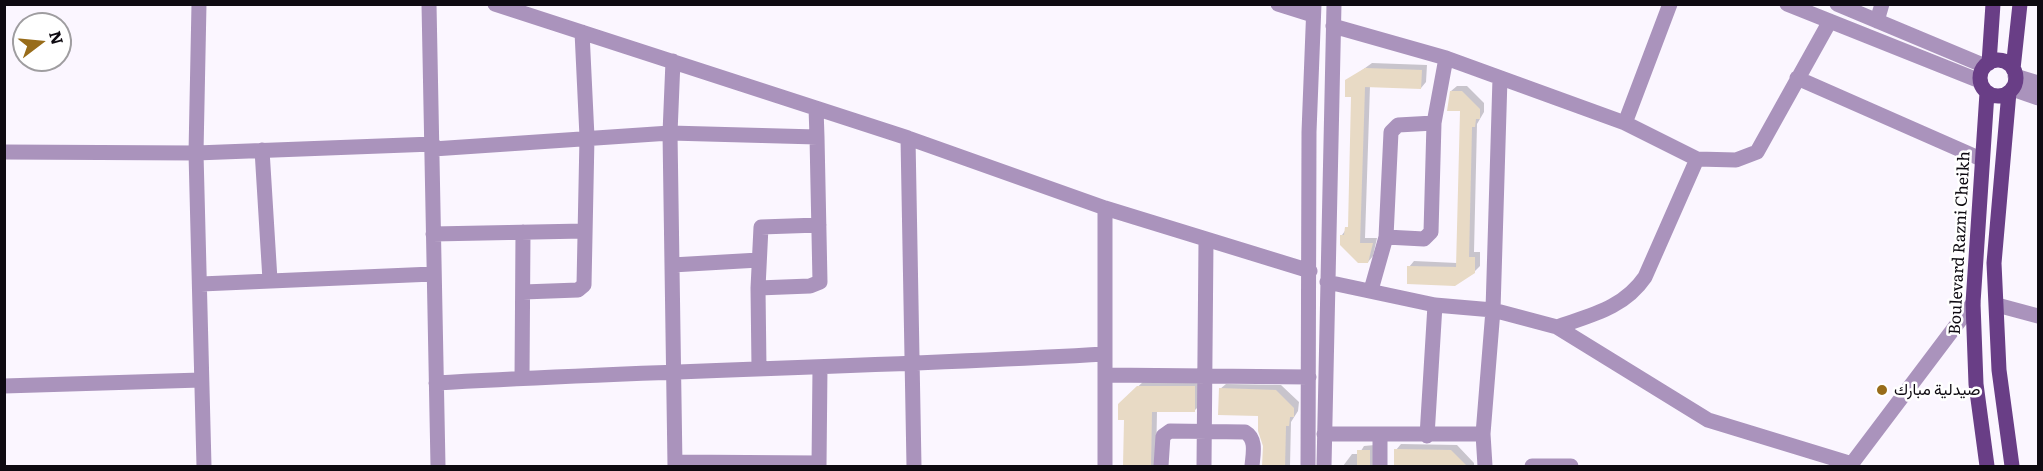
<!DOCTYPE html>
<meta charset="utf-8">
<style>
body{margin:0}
#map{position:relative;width:2043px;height:471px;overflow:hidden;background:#fbf6ff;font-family:Literata,serif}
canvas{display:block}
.frame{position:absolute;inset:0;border:6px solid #0e0a11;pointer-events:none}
.north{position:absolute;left:12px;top:12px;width:60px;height:60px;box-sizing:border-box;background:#fff;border:2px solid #9f9da0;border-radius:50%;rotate:74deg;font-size:16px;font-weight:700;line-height:24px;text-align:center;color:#0e0a11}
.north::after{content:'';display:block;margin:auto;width:21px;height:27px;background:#986c1a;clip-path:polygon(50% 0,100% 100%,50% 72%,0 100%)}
</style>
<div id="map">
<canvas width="2043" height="471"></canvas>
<div class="frame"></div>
<div class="north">N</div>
</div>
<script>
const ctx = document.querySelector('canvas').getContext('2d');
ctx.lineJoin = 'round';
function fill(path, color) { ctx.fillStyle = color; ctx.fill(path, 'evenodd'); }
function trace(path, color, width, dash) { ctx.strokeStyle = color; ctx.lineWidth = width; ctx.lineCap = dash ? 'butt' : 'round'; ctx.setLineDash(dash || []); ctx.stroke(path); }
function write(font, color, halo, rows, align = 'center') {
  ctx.font = font + ' Literata,Vazirmatn,serif'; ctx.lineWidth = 5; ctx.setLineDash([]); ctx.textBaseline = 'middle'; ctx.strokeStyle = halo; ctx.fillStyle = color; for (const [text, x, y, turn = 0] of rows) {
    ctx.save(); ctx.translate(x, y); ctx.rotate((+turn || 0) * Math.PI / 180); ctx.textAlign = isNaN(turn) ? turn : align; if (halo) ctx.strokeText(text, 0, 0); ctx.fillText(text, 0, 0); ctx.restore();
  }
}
fill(new Path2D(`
 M1372 63 1427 65 1426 82 1421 88 1370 86 1365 238H1377L1373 256 1368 262 1342 235 1350 224 1353 95 1347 81Z
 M1457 86H1467L1484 103V112L1477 124 1474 252H1480V266L1474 272 1409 267 1414 261 1457 263 1462 109 1451 91Z
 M1144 381 1200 382 1199 406 1194 411H1157L1156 466H1125V419L1119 404Z
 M1226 384 1281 385 1299 402 1298 411 1291 422 1290 466H1263L1265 452 1259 414 1220 389Z
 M1401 444 1457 445 1474 463V466H1396V450Z
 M1375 445 1373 466H1343L1352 454H1359L1364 446Z`), '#0003');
fill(new Path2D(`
 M1365 68 1422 70 1421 89 1365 87 1360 243H1373L1368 263H1358L1340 245V235H1344L1345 227H1348L1351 97H1345V80Z
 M1450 91H1462L1480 109V119H1476L1475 127H1472L1469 257H1475V273L1455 286 1407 284V266L1456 267 1460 111H1447Z
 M1137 386H1195V412H1152L1151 466H1123L1124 420H1118V404Z
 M1219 388 1276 390 1294 408V417H1290L1289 426H1286L1285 466H1262L1263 446 1258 431V416L1218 415Z
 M1394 449 1451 450 1467 466H1394Z
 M1357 450H1370V466H1357Z`), '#e8dac5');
trace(new Path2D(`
 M199 4 196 153 204 466
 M429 4 438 466
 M495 4 908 138 1105 208 1310 271
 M1278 4 1313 15
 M1787 4 1980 81
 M1837 4 1985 66
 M1877 21 1882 4
 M1333 26 1446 58 1625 123 1697 159 1736 160 1757 152 1830 21
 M673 61 670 133 675 466
 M2015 76 2038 83
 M1797 78 1981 159
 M2012 89 2038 98
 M816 108 817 137
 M1625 123 1670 4
 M908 138 914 466
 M433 149 670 133 817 137 820 282 810 286 758 288 759 368
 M262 150 270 280
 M4 152 196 153 433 144
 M1105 208V466
 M433 234 584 231
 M1386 237 1424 239 1431 232 1434 123 1446 58
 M672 265 759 260
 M1327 282 1435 305 1493 310 1557 327 1708 420 1852 464
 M201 284 433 274
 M758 288 761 227 819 225
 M1371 290 1386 237 1391 132 1398 125 1434 123
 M523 292 578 290 584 285 587 137 582 32
 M1997 305 2038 316
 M1557 327C1591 315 1624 308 1645 277L1697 159
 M1105 375 1309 377
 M522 378 523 232
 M436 383C659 370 882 367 1105 354
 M4 386 201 380
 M1324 434H1483
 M1427 436 1435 305
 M675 462 819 463
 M819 466 820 367
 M1161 466 1163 436 1170 431 1245 432C1257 439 1253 454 1252 466
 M1204 466 1206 241
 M1308 466 1309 132 1314 4
 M1324 466 1334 4
 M1380 466V435
 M1485 466 1483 434 1493 310 1500 78
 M1532 466H1571
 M1850 466 1973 303`), '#aa93bc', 15);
trace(new Path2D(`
 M1980 78a18 18 0 1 1 36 0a18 18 0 1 1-36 0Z
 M1989 63 1993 4
 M2013 69 2020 4
 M2009 92 1994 263 1999 370 2012 466
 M1987 466 1976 384 1973 303 1987 93`), '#693e86', 15);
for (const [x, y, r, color] of [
 [1882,390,6,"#986c1a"]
]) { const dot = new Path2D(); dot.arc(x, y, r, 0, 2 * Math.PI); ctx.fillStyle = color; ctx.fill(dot); trace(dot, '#fff', 2); }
write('16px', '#0e0a11', '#fff', [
 ["Boulevard Razni Cheikh",1960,243,-87]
]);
write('16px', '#0e0a11', '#fff', [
 ["صيدلية مبارك",1894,390]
], 'left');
</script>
